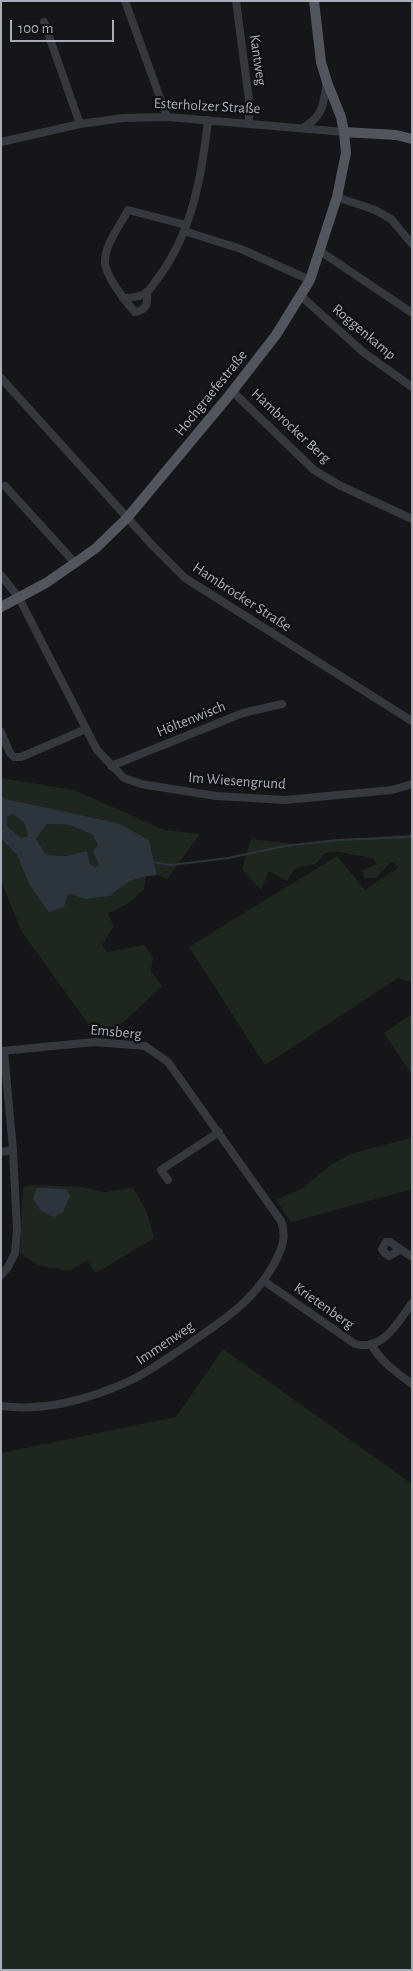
<!DOCTYPE html>
<meta charset="utf-8">
<style>
body{margin:0}
#map{position:relative;width:413px;height:1971px;overflow:hidden;background:#161618;font-family:"Alegreya Sans",sans-serif}
canvas{display:block}
.frame{position:absolute;inset:0;border:2px solid #a8adb8;pointer-events:none}
.scale{position:absolute;left:10px;top:20px;width:104px;height:22px;box-sizing:border-box;border:2px solid #a8adb8;border-top:0;padding-left:6px;font-size:15px;line-height:18px;white-space:nowrap;color:#a8adb8;-webkit-text-stroke:4px #111113;paint-order:stroke}
</style>
<div id="map">
<canvas width="413" height="1971"></canvas>
<div class="frame"></div>
<div class="scale">100 m</div>
</div>
<script>
const ctx = document.querySelector('canvas').getContext('2d');
ctx.lineJoin = 'round';
function fill(path, color) { ctx.fillStyle = color; ctx.fill(path, 'evenodd'); }
function trace(path, color, width, dash) { ctx.strokeStyle = color; ctx.lineWidth = width; ctx.lineCap = dash ? 'butt' : 'round'; ctx.setLineDash(dash || []); ctx.stroke(path); }
function write(font, color, halo, rows, align = 'center') {
  ctx.font = font + ' "Alegreya Sans",sans-serif'; ctx.lineWidth = 5; ctx.setLineDash([]); ctx.textBaseline = 'middle'; ctx.strokeStyle = halo; ctx.fillStyle = color; for (const [text, x, y, turn = 0] of rows) {
    ctx.save(); ctx.translate(x, y); ctx.rotate((+turn || 0) * Math.PI / 180); ctx.textAlign = isNaN(turn) ? turn : align; if (halo) ctx.strokeText(text, 0, 0); ctx.fillText(text, 0, 0); ctx.restore();
  }
}
fill(new Path2D(`
 M1 778 74 790 164 830 200 834 167 879 157 875 149 840 118 823 4 799 1 795Z
 M13 814 24 823 28 836 21 838 7 826V817Z
 M47 824 70 825 94 835 98 846 93 851 99 865 95 867 90 864 87 851 66 856 46 855 36 839Z
 M412 834V982L398 978 265 1065 189 947 337 856 365 890 399 867 391 862 376 878H364L362 870 376 864 373 858 338 852 325 853 316 864 295 868 287 881 269 871 261 890 242 869 251 839 295 844Z
 M1 839 17 855 29 884 67 896 72 894 84 899 111 896C120 886 132 877 146 876L144 889 130 902 108 914 114 926 102 945 107 952 144 945 153 957 151 971 162 986 110 1035 94 1032 22 932 1 881Z
 M412 1014V1075L384 1033Z
 M412 1138V1189L291 1222 276 1200 303 1188 329 1166 350 1154Z
 M34 1185 83 1187 104 1192 133 1188 146 1210 154 1238 96 1273 87 1261 69 1271 38 1265 20 1253 23 1187Z
 M223 1349 412 1484V1970H1V1453L176 1417Z`), '#1e261f');
fill(new Path2D(`
 M1 795 5 799 118 823 149 840 157 875C137 877 125 881 111 896L84 899 71 894 67 896 64 907 49 912 29 884 17 855 1 839ZM13 814 24 823 28 836 21 838 7 826V817ZM47 824 70 825 93 835 98 845 93 851 99 865 95 867 90 864 87 851 66 856 46 855 36 839Z
 M37 1188 66 1189 70 1196 63 1212 54 1217 41 1211 33 1199Z`), '#2c353c');
trace(new Path2D(`
 M152 862 171 865 228 858 285 846 337 840 409 837 412 835`), '#2c353c', 2);
trace(new Path2D(`
 M125 1 167 117
 M236 1 249 100V123
 M44 22 80 124
 M303 128C324 115 323 105 327 82
 M1 142 80 124 123 118 167 117 344 132
 M337 197 375 210 391 219 412 244
 M184 231 241 249 310 280
 M320 251 412 313
 M147 292C148 303 147 310 135 312 126 302 106 277 105 263 104 245 120 226 128 210L186 225
 M301 296 363 352 412 387
 M123 298C130 298 140 297 146 293 150 290 154 283 158 278 192 233 202 175 208 120
 M1 378 152 545 185 578 412 721
 M233 392 314 470 339 485 412 519
 M5 486 75 563
 M1 575 19 598 97 750 124 778 141 784 216 796 285 800 392 790 412 784
 M1 732 10 753 14 757H21L86 729
 M111 766 243 713 282 704
 M1 1051 95 1042 145 1046 168 1062 281 1221C287 1237 282 1249 274 1264 252 1303 224 1319 189 1344 164 1360 141 1378 113 1388 78 1402 39 1411 1 1406
 M1 1152 13 1150
 M168 1180 161 1170 219 1132
 M400 1250 389 1256 385 1253 382 1249 386 1242H390L412 1257
 M1 1275 8 1267 15 1253 17 1230 13 1150 4 1051
 M264 1281 355 1344C383 1352 398 1322 412 1303
 M371 1344C381 1362 396 1372 412 1384`), '#37383d', 8);
trace(new Path2D(`
 M344 132 396 135 412 139
 M1 607 46 583 75 563 96 548 127 518 227 398 276 335 310 280 337 197 346 153 344 132 341 117 327 82 321 62 314 1`), '#53555c', 10);
write('15px', '#a8adb8', '#111113', [
 ["Kantweg",258,60,82],
 ["Esterholzer Straße",207,106,3],
 ["Roggenkamp",364,332,40],
 ["Hochgraefestraße",211,393,-51],
 ["Hambrocker Berg",291,426,43],
 ["Hambrocker Straße",242,597,33],
 ["Höltenwisch",191,719,-22],
 ["Im Wiesengrund",237,781,4],
 ["Emsberg",116,1032,5],
 ["Krietenberg",324,1306,35],
 ["Immenweg",165,1343,-34]
]);
</script>
